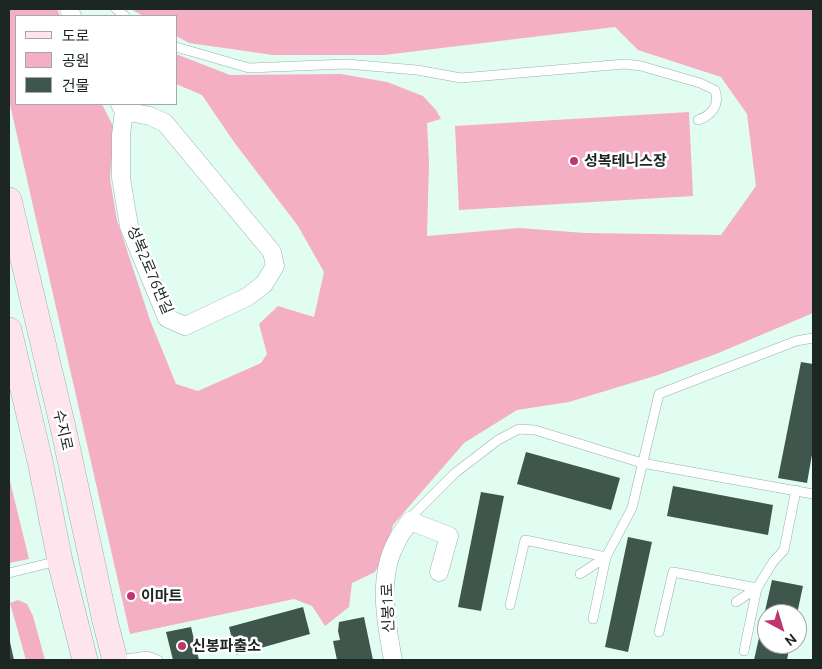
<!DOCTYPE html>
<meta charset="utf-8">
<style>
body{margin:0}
#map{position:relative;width:822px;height:669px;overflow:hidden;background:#e1fdf2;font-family:Ubuntu,"Noto Sans KR",sans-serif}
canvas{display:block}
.frame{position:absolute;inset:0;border:10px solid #1c2622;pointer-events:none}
.legend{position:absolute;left:15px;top:15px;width:162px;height:90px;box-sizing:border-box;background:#fff;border:1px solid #a4a8a7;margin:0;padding:6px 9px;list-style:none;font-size:15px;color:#1c2622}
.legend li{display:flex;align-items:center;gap:10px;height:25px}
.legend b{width:25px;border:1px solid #a4a8a7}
.north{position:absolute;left:757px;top:604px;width:50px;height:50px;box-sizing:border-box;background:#fff;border:1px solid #a4a8a7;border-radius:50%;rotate:141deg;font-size:14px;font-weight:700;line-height:20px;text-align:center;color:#1c2622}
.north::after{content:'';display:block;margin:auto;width:18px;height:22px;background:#bf3570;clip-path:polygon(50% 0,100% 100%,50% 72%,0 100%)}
</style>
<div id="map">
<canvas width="822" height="669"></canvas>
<div class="frame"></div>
<ul class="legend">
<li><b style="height:6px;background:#fee5ed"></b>도로</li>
<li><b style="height:14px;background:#f4afc4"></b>공원</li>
<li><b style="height:14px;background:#3f564d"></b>건물</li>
</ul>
<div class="north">N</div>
</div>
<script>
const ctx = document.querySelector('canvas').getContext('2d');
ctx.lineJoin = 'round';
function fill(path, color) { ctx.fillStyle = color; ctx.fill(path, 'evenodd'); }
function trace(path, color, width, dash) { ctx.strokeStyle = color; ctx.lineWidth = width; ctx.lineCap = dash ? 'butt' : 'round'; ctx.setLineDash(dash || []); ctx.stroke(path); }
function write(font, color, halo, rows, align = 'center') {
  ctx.font = font + ' Ubuntu,"Noto Sans KR",sans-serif'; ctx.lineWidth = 5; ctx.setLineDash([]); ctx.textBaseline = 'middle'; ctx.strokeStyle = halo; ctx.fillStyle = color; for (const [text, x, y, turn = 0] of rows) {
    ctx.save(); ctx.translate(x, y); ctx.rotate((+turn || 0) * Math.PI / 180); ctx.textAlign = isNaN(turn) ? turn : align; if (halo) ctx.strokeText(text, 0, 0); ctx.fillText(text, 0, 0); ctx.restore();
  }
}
fill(new Path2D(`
 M9 9H57L60 16H16V104H102L114 128 110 179 117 220 150 320 176 384 198 391 261 363 267 354 259 324 278 306 314 317 324 272 298 226 234 142 202 95 176 84V54L230 75 341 74 387 82 423 96 436 110 441 119 427 123 429 163 427 236 519 228 585 233 721 235 756 186 747 114 721 77 638 50 615 27 384 55H273L189 43 176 36V16H143L131 9H813V313L716 354 658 375 569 402 517 410 464 443 393 525 386 553 375 572 352 583 349 607 325 626 312 606 294 599 130 634 9 100Z
 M689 112 693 196 459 210 455 126Z
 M9 477 29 559 9 563Z
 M18 600 27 604 33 616 45 660H26L10 603Z`), '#f4afc4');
fill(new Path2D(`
 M801 362 813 364V449L807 483 778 478Z
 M526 452 620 478 611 510 517 484Z
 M673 486 773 505 768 535 667 516Z
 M481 492 504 496 481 611 458 607Z
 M628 537 652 542 628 652 605 647Z
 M772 580 803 586 797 614H767V644H790L787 660H754Z
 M303 607 310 634 236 655 229 627Z
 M364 617 373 660H337L333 641 340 640 338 631 339 622Z
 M191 627 199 660H173L166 632Z
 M9 642H10L14 660H9Z`), '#3f564d');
const lane = new Path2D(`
 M116 9 125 16
 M176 47 249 68 346 64 417 70 461 78 625 64 641 66 700 83 715 90C720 105 712 115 698 120
 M414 514 455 473 498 440 519 429 535 430 642 463 813 494
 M9 573 58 561
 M580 574 606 557 632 508 659 394 796 341 813 338
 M736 602 757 588
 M510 605 525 540 606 557 593 619
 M659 632 673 572 757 588
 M744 651 757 588 773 562 784 550 796 490
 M120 660 147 656 158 660`);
const street = new Path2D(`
 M69 9 72 16
 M120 104 124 111 121 135V178L129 226 167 318 185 326 247 297 264 284 275 266 272 252 165 123 150 116 124 111
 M393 660C386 623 377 576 397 541 400 534 405 528 410 521L449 536 439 572`);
const secondary = new Path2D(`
 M9 200 62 423 105 621 115 660
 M9 330 40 461 60 561 85 660`);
trace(lane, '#97b1a7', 10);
trace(street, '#97b1a7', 19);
trace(secondary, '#97b1a7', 26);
trace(lane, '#fff', 9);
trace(street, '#fff', 18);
trace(secondary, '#fee5ed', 25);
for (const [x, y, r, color] of [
 [574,161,5,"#bf3570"],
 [131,596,5,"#bf3570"],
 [182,646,5,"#bf3570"]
]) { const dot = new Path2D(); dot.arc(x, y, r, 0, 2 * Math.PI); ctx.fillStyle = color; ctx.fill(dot); trace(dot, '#fff', 2); }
write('bold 15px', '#1c2622', '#fff', [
 ["성복테니스장",584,161],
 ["이마트",141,596],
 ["신봉파출소",192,646]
], 'left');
write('15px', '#1c2622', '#fff', [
 ["성복2로76번길",150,270,67],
 ["수지로",63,430,77],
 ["신봉1로",388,608,-92]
]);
</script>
